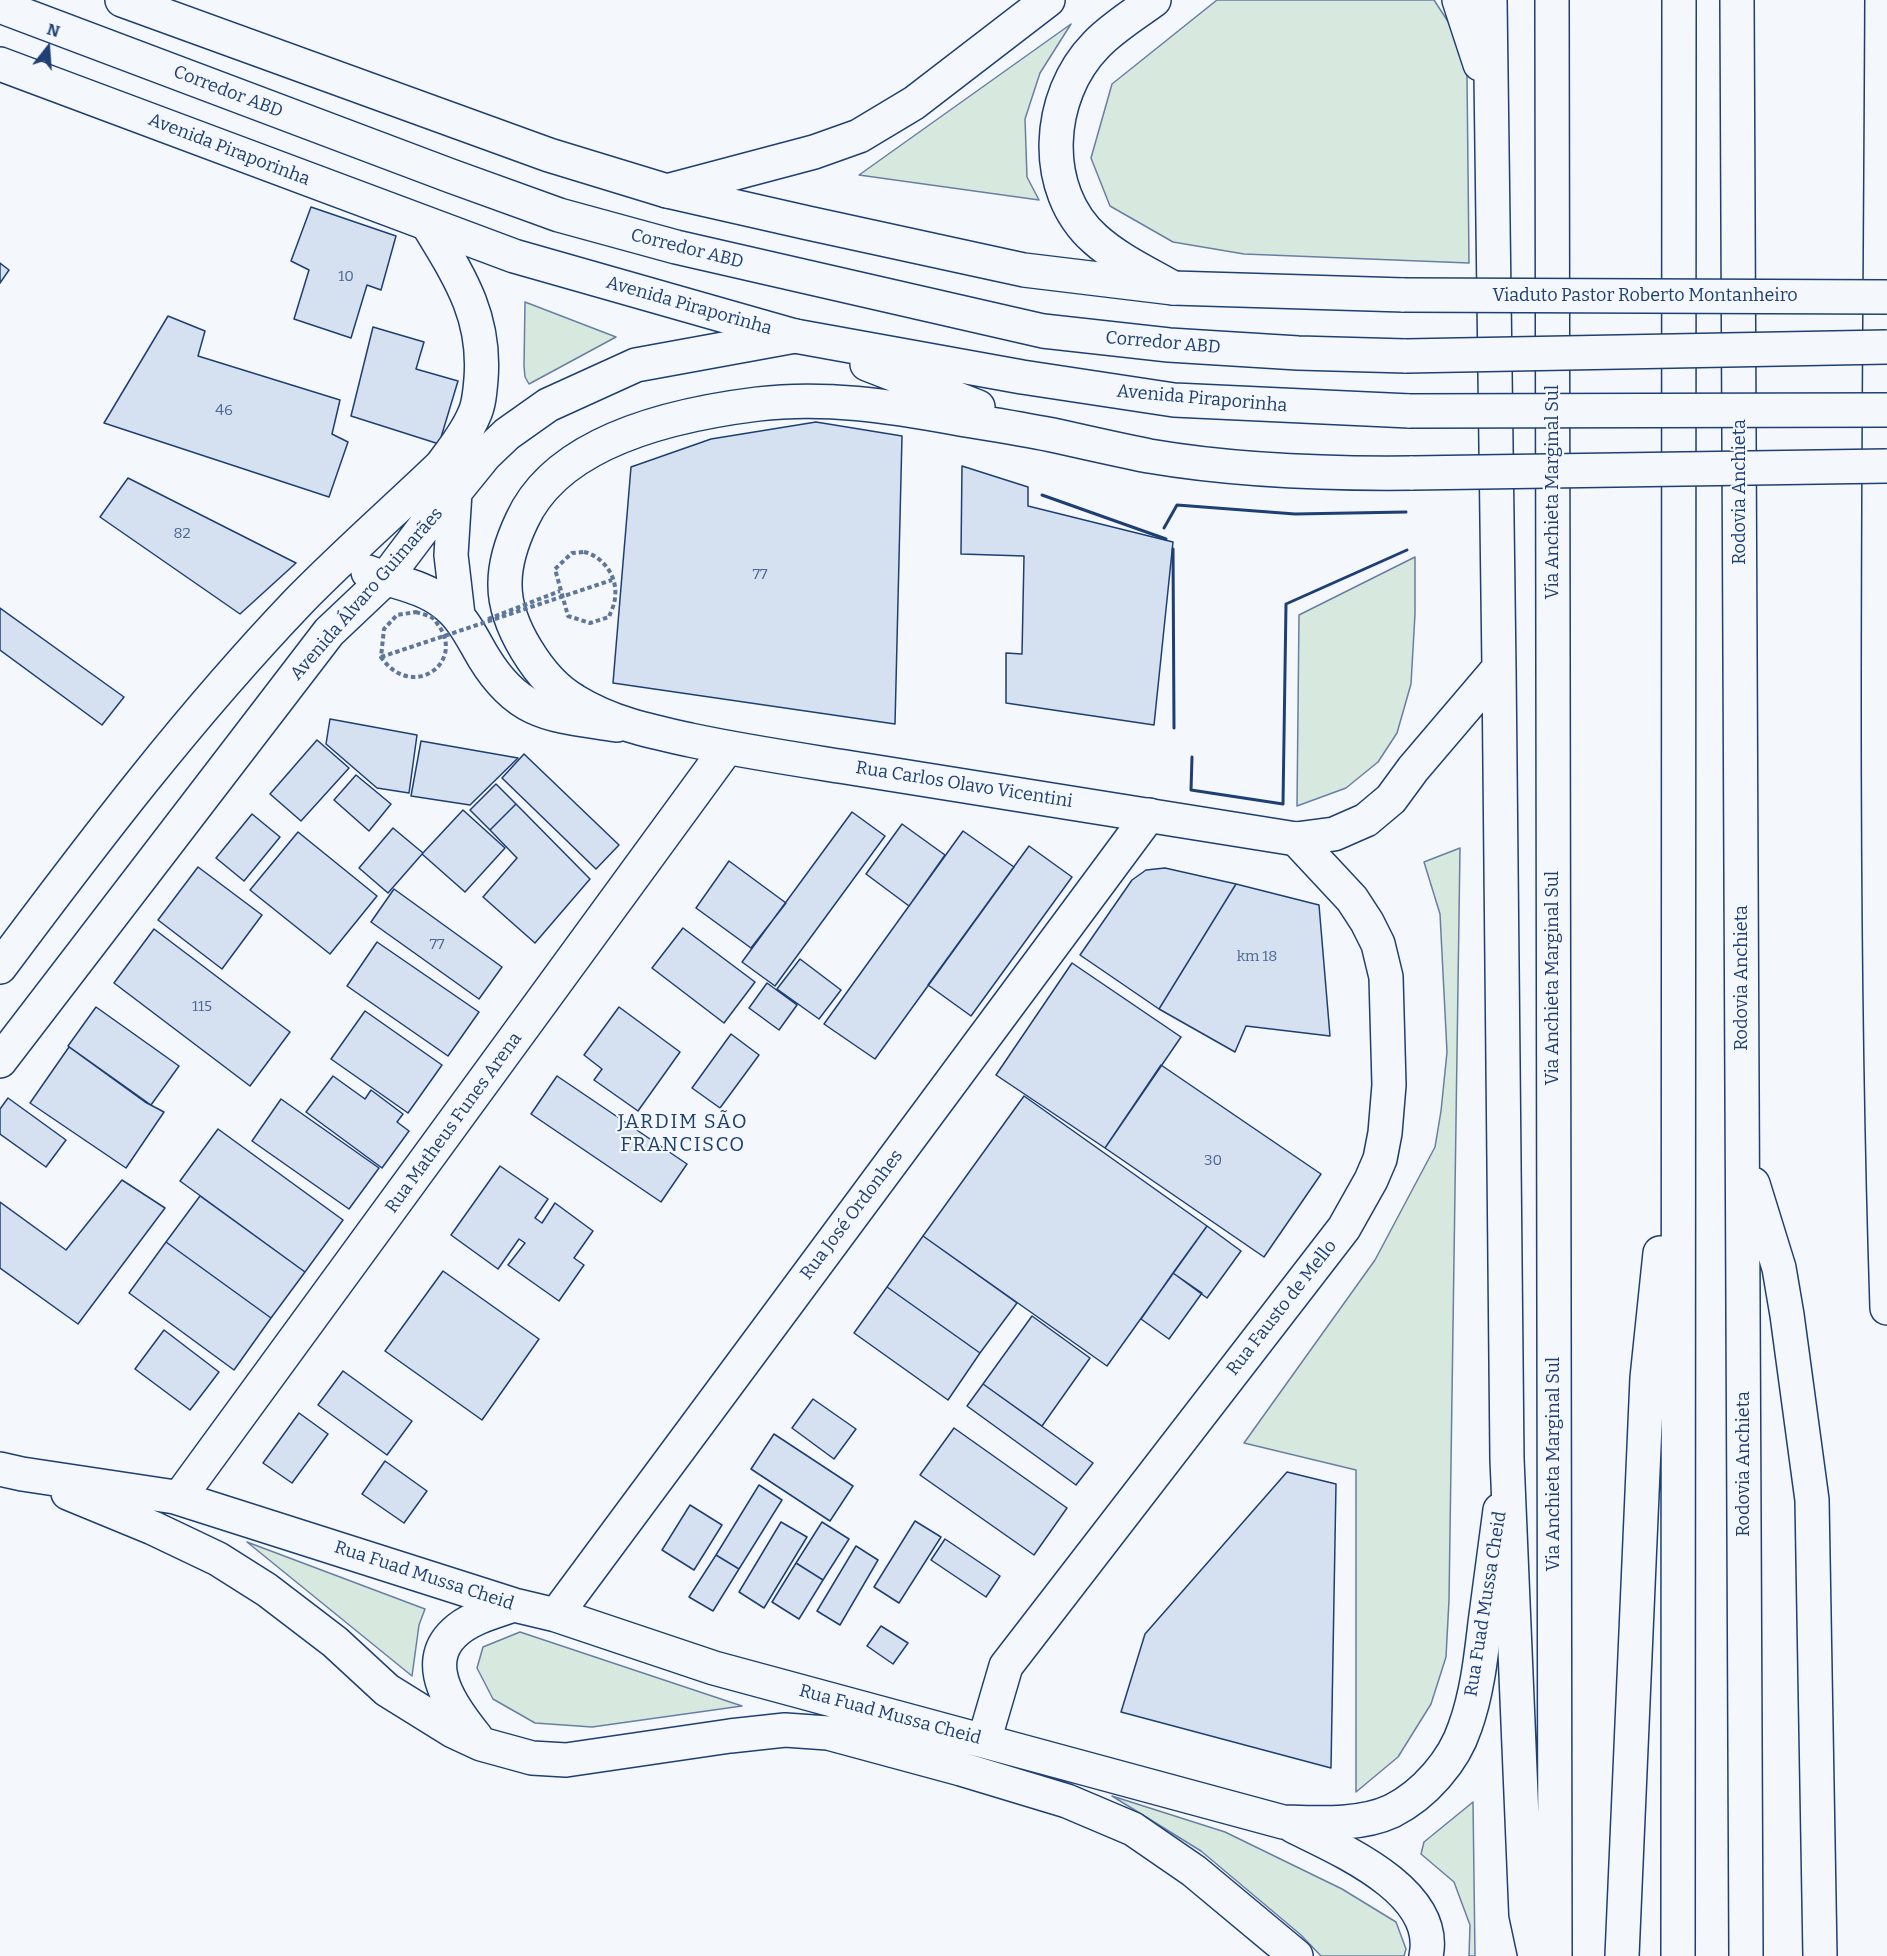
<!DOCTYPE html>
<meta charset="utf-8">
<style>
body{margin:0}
#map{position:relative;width:1887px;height:1956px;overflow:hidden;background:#f4f7fb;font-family:Bitter,serif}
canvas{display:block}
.north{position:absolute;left:18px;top:18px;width:60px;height:60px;-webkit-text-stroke:4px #f4f7fb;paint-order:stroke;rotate:17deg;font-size:16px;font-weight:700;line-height:24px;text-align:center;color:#1d3f73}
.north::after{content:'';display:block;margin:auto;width:21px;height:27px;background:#1d3f73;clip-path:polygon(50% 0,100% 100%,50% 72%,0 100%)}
</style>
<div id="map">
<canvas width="1887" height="1956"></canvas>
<div class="north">N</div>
</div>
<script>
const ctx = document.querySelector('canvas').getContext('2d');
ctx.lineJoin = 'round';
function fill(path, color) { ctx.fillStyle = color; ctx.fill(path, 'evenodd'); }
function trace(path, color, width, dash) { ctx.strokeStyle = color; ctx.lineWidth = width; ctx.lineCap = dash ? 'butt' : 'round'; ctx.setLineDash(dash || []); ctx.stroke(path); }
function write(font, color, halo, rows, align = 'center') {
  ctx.font = font + ' Bitter,serif'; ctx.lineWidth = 4.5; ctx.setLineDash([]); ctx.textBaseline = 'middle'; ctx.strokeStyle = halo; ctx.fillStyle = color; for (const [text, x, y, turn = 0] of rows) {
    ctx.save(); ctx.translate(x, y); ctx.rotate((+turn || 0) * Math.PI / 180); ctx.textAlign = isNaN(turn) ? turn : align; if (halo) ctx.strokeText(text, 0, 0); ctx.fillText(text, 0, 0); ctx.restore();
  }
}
const green = new Path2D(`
 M1217 0H1434L1449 23 1467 76 1469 263 1244 254 1173 242 1110 206 1091 158 1112 84Z
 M1071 24 1040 73 1025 119 1027 177 1039 200 859 175Z
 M525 302 616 337 529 384 525 377 524 366Z
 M1415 557V614L1411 684 1397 733 1378 762 1346 788 1297 806 1299 615Z
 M1460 848 1449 1600 1446 1657 1431 1704 1398 1757 1356 1792V1470L1244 1443 1375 1260 1435 1147 1441 1111 1447 1052 1440 914 1424 862Z
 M247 1542 425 1609 419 1625 412 1676Z
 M520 1632 742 1706 592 1727 535 1723 493 1699 477 1668 483 1647Z
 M1112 1796 1225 1832 1342 1889 1396 1922 1406 1949 1404 1956H1321L1301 1935 1201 1851Z
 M1473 1802 1475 1956H1469L1470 1925 1454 1882 1421 1854 1424 1842Z`);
fill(green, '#d7e8df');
trace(green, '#687fa3', 1.5);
const building = new Path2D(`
 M311 207 396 236 381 290 367 285 351 338 294 319 309 270 291 261Z
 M0 263 9 270 0 283Z
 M168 316 205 331 198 356 340 400 332 434 348 442 329 497 104 423Z
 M373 327 424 342 416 369 458 381 439 444 351 416Z
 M816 422 902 436 895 724 613 683 631 467 711 439Z
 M962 466 1028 487V506L1173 542 1154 725 1006 703V653L1022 654 1024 556 961 554Z
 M128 478 296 563 240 614 100 517Z
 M0 608 124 697 102 725 0 650Z
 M330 719 417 735 409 793 377 788 326 744Z
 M317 740 349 768 301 821 270 794Z
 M421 741 518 758 470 805 411 796Z
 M524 754 619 845 596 869 502 778Z
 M356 775 391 804 369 831 334 800Z
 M496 784 516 804 490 830 470 810Z
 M516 804 590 879 535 943 483 897 517 858 490 830Z
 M463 810 505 848 465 892 422 854Z
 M852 812 885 836 775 986 742 962Z
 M252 814 280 837 244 881 216 858Z
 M902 824 945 855 909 906 866 874Z
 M393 828 423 853 388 893 359 868Z
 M963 831 1014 867 875 1059 824 1024Z
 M298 832 377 896 330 954 250 890Z
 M1029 846 1072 877 971 1016 928 985Z
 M729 861 786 903 751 948 696 908Z
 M198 867 262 915 222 969 158 920Z
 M1165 868 1236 884 1159 1009 1080 955 1132 880 1146 870Z
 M1236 884 1319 905 1330 1036 1246 1026 1235 1052 1159 1009Z
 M394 889 502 967 479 999 371 922Z
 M683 928 755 982 724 1023 652 968Z
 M154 929 290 1032 250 1086 114 983Z
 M377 942 479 1012 448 1056 347 986Z
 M800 959 841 990 819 1019 777 989Z
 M1072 963 1181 1037 1105 1148 996 1075Z
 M767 983 797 1005 779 1030 749 1008Z
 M96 1007 179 1066 151 1105 68 1046Z
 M619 1007 680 1052 638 1111 594 1080 602 1069 584 1055Z
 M365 1011 442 1065 408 1113 331 1059Z
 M731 1034 759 1055 720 1108 692 1088Z
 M69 1047 145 1102 164 1112 126 1168 30 1103Z
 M1161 1065 1321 1174 1264 1257 1105 1148Z
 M333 1076 365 1099 371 1090 403 1114 397 1122 409 1131 382 1168 306 1112Z
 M557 1076 687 1164 661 1202 531 1114Z
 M1024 1096 1207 1226 1107 1366 923 1236Z
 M8 1098 66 1140 46 1167 0 1134V1109Z
 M281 1099 379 1168 349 1209 252 1141Z
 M218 1129 343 1220 305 1272 180 1181Z
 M500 1166 548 1199 535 1218 542 1223 555 1203 593 1231 574 1258 584 1265 559 1301 508 1265 525 1243 519 1239 498 1269 451 1235Z
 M122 1180 165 1208 78 1324 0 1268V1202L66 1250Z
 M200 1196 305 1272 271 1318 166 1242Z
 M1207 1226 1241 1251 1207 1298 1173 1273Z
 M923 1236 1017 1303 980 1353 887 1287Z
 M166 1242 271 1318 234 1370 129 1293Z
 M443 1271 539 1339 482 1420 385 1351Z
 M1173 1273 1202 1293 1169 1339 1141 1319Z
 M887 1287 980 1353 948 1400 854 1333Z
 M1032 1316 1090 1358 1042 1426 983 1384Z
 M164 1330 219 1372 190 1410 135 1369Z
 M343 1371 412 1421 387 1455 318 1405Z
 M983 1384 1093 1463 1076 1485 967 1406Z
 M813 1399 856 1429 834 1459 792 1428Z
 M299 1413 328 1434 292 1483 263 1463Z
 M954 1428 1067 1508 1034 1555 920 1475Z
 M774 1434 853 1486 830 1521 751 1469Z
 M385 1461 427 1491 404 1523 362 1494Z
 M1287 1472 1336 1484 1331 1768 1121 1712 1145 1634Z
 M759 1485 782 1500 739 1569 716 1555Z
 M690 1505 722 1525 694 1570 662 1550Z
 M915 1521 941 1537 899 1603 874 1587Z
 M781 1522 807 1537 764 1608 739 1592Z
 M822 1522 849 1539 823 1580 796 1563Z
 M945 1539 1000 1576 986 1597 931 1560Z
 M856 1546 878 1560 840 1625 817 1611Z
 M716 1555 739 1569 713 1611 689 1597Z
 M796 1563 823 1580 799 1619 772 1602Z
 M881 1626 908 1643 893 1664 867 1646Z`);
fill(building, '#d5e0f0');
trace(building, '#1d3f73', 1.5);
const minor = new Path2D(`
 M0 6 451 176 559 215 676 247 1043 331 1169 345 1298 353 1406 356
 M455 492 451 555 458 615
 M368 572C394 583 421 585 444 603 463 617 472 638 484 658 520 717 554 715 617 725
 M0 967C94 841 190 715 299 601 345 554 394 511 441 466 453 450 466 434 474 415 479 405 480 391 481 379 486 316 459 276 428 225
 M0 1061 329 632 385 579 428 522 455 492 485 455 507 434 548 405 636 365 795 336
 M0 1469 22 1474 175 1497 514 1605 556 1615 714 1668 1283 1822C1317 1823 1360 1826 1392 1811 1424 1795 1454 1761 1465 1727 1477 1694 1481 1657 1485 1623 1490 1585 1495 1547 1500 1510
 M68 1493 153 1528 218 1559 267 1590 335 1642 387 1690 453 1731 481 1744 532 1758 566 1760 730 1736 785 1730 828 1733 961 1769 1067 1801 1133 1829 1194 1871 1296 1956
 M179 1498 727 748
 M556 1615 1149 815
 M476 1737C454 1710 420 1665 454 1633 469 1618 494 1612 514 1605
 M984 1741 1006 1666 1344 1228 1371 1180 1380 1159 1385 1133 1389 1085 1386 977 1378 944 1367 922 1352 899 1296 839
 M1293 1826C1339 1849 1440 1891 1426 1956`);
const major = new Path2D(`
 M122 0 549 155 667 191 808 223 1024 270 1173 288 1404 295
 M0 64 514 256 795 336 1022 377 1174 400 1410 411
 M867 364 978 407
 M1296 839C1150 815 1004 792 858 769 802 760 746 752 690 740 649 731 611 723 575 701 540 681 504 624 505 583 505 562 513 539 522 520 559 439 677 414 758 404 824 396 890 406 955 418 989 424 1023 429 1057 436 1088 443 1119 450 1149 456 1237 471 1325 474 1413 473`);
const highway = new Path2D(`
 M1154 0C1135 14 1112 28 1096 45 1046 96 1040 190 1095 239 1117 259 1147 273 1173 288
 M1459 0 1480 64
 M1490 0 1499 668 1507 1459 1526 1914 1535 1956
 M1552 0 1555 1956
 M1737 0 1746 1956
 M1882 0C1880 436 1873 872 1887 1308
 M667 191 814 152 859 136 914 103 1048 0
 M1296 839 1334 834 1366 820 1391 799 1413 769 1499 668
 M1753 1184 1779 1268 1787 1315 1812 1500 1820 1956
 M1622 1956 1647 1378 1660 1253
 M1678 1956 1679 0`);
trace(minor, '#1d3f73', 36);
trace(major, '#1d3f73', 36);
trace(highway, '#1d3f73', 36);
trace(new Path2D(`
 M584 552C603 556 618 577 615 597 615 604 611 611 609 617L590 623 568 616 555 569 572 553Z
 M416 612C421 614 429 615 434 619 436 621 437 624 439 626 465 664 411 701 381 657L384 629 397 615Z`), '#5e769c', 4, [4.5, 3]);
trace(minor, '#f4f7fb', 33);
trace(major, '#f4f7fb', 33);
trace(highway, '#f4f7fb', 33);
const minorBridge = new Path2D(`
 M1406 356 1887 347`);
const majorBridge = new Path2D(`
 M1404 295 1887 297
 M1410 411 1887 410
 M1413 473 1887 466`);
trace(minorBridge, '#1d3f73', 36, []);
trace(majorBridge, '#1d3f73', 36, []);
trace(new Path2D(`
 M488 619 560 591
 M381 657 612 580`), '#5e769c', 4, [4.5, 3]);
trace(minorBridge, '#f4f7fb', 33);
trace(majorBridge, '#f4f7fb', 33);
trace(new Path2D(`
 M1042 495 1166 539
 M1164 528 1177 505 1295 514 1406 512
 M1173 549 1174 728
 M1192 757 1191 790 1283 804 1286 604 1407 550`), '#1d3f73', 3);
write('15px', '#4b6792', null, [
 ["10",346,277],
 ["46",224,411],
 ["82",182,534],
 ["77",760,575],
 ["77",437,945],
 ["km 18",1257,957],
 ["115",202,1007],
 ["30",1213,1161]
]);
write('18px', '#1d3f73', '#f4f7fb', [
 ["Corredor ABD",228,92,21],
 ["Avenida Piraporinha",229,150,21],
 ["Corredor ABD",687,249,14],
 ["Viaduto Pastor Roberto Montanheiro",1645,296],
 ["Avenida Piraporinha",689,306,16],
 ["Corredor ABD",1163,343,5],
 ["Avenida Piraporinha",1202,399,5],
 ["Via Anchieta Marginal Sul",1553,492,-90],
 ["Rodovia Anchieta",1740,492,-90],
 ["Avenida Álvaro Guimarães",367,594,-49],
 ["Rua Carlos Olavo Vicentini",964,785,9],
 ["Via Anchieta Marginal Sul",1553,978,-90],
 ["Rodovia Anchieta",1742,978,-90],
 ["Rua Matheus Funes Arena",454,1123,-54],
 ["Rua José Ordonhes",852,1215,-53],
 ["Rua Fausto de Mello",1282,1308,-52],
 ["Via Anchieta Marginal Sul",1554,1464,-90],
 ["Rodovia Anchieta",1744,1464,-90],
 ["Rua Fuad Mussa Cheid",424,1576,18],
 ["Rua Fuad Mussa Cheid",1486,1604,-81],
 ["Rua Fuad Mussa Cheid",890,1715,15]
]);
ctx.letterSpacing = '1.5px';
write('20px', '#1d3f73', '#f4f7fb', [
 ["JARDIM SÃO",683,1122],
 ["FRANCISCO",683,1145]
]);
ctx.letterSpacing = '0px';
</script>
